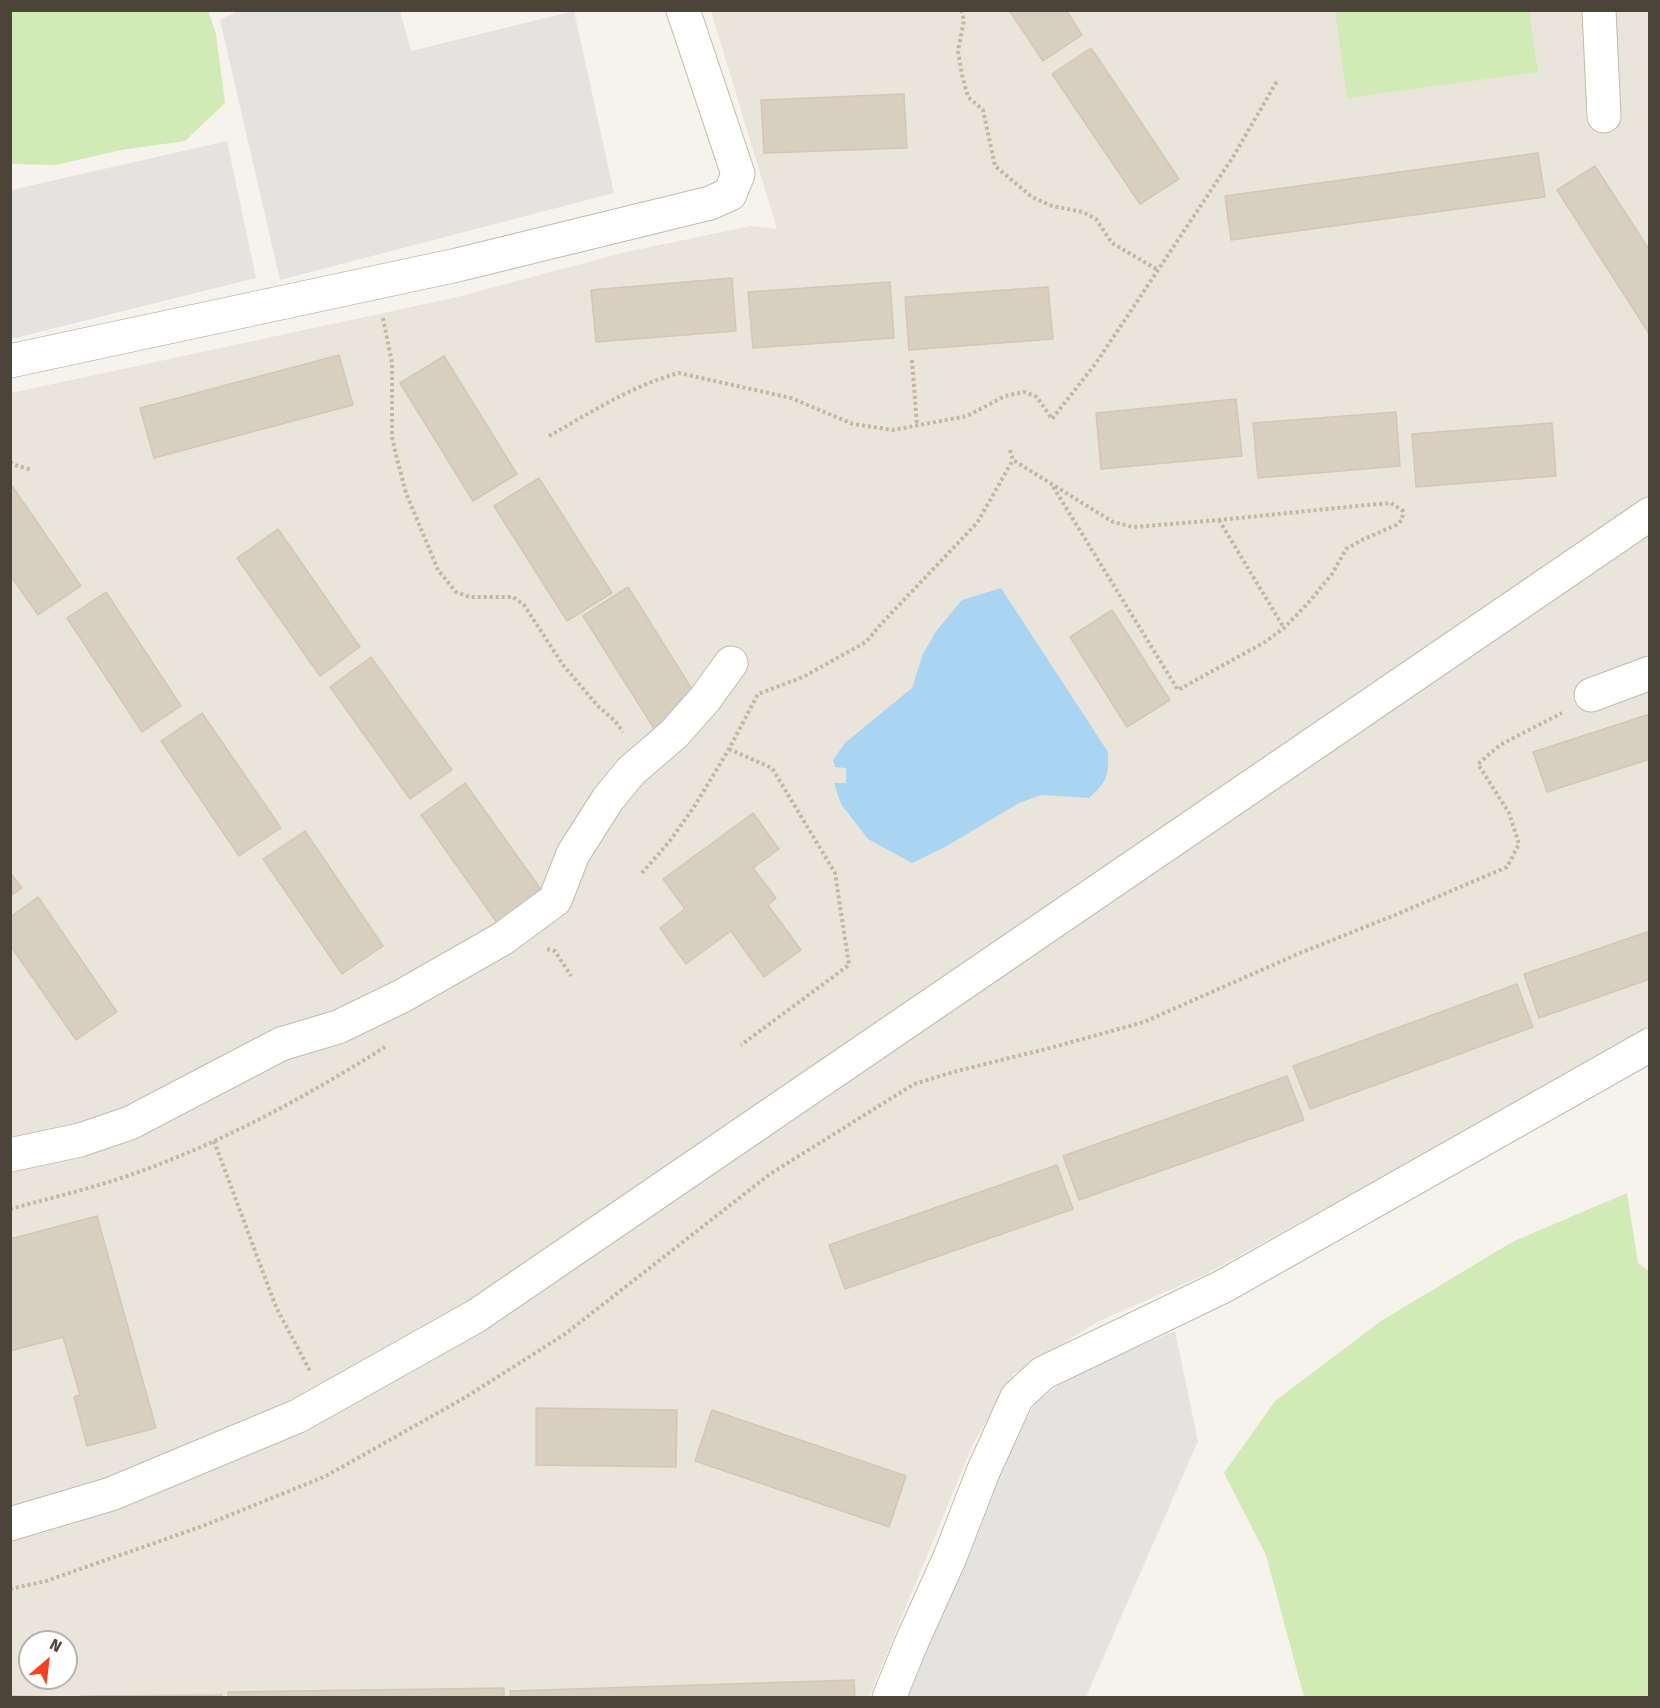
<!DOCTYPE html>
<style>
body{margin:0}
#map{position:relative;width:1660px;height:1708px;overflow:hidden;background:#f6f3ec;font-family:"Fira Sans",sans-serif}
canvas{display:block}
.frame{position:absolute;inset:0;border:12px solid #4b4439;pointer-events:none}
.north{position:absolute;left:18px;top:1630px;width:60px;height:60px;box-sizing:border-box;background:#fff;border:2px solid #b7b4b0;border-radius:50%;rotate:28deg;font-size:16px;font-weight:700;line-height:24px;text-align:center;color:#4b4439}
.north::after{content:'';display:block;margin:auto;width:21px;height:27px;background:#fc3f1d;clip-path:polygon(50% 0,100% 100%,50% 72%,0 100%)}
</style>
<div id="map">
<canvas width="1660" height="1708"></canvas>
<div class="frame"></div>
<div class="north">N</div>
</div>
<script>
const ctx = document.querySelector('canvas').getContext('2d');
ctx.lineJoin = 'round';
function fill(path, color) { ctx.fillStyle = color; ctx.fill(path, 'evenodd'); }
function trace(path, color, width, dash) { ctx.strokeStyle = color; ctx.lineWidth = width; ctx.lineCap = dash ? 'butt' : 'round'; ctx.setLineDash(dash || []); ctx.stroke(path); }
fill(new Path2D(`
 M711 11H1649V1032L1462 1133 1204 1275 1097 1322 1014 1374 973 1444 869 1697 11 1698V393L453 298 626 252 751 226 777 229ZM30 1642H66V1678H30Z`), '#eae5da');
fill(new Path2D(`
 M11 10 208 11 216 34 225 103 185 141 121 150 55 165 11 164Z
 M1335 11H1529L1538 72 1347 98Z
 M1627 1193 1638 1263 1650 1272 1649 1697H1304L1266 1555 1224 1473 1275 1401 1381 1321 1512 1242Z`), '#d2eab5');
fill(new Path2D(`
 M239 10 400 11 411 51 574 11 614 193 280 280 220 20Z
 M227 141 256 278 11 339V190Z
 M1175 1331 1198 1441 1086 1697 906 1698 1002 1463 1036 1402 1075 1373Z`), '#e5e3e0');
fill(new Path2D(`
 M1001 588 1108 752C1109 776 1107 782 1089 798L1041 795 1019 803 945 847 912 863 868 839 841 804 834 783H846V768L835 767 833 760 845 743 912 688 923 654 937 630 962 600Z`), '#a9d4f2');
const building = new Path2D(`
 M1009 10H1066L1082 35 1043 61Z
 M1091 48 1179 179 1140 204 1052 74Z
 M904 94 907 148 764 153 761 100Z
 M1538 153 1545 197 1231 240 1225 196Z
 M1595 166 1650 251V335L1557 190Z
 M732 278 736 331 596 342 591 290Z
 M890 282 894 338 753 348 748 292Z
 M1048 287 1053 339 909 350 905 297Z
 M339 355 353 405 154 458 140 408Z
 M444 356 517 474 473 501 400 383Z
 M1236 399 1242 456 1101 469 1096 413Z
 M1396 412 1400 466 1258 478 1253 423Z
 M1552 423 1556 476 1416 487 1412 434Z
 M539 478 612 593 567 621 494 506Z
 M10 483 81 586 38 615 10 575Z
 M278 529 360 647 320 676 237 558Z
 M628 587 700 702 655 730 583 616Z
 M106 592 181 706 142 732 67 618Z
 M1112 610 1170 700 1127 727 1070 637Z
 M371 657 452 770 410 799 330 687Z
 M202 713 281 828 239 856 161 741Z
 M1650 714V759L1547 792 1533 752Z
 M465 783 545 895 500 927 421 815Z
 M753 813 779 849 753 868 776 898 768 905 801 950 764 977 731 931 686 964 660 928 685 909 663 879Z
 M305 831 383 946 342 974 263 859Z
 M10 872 22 888 10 896Z
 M38 897 117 1012 76 1040 10 945V917Z
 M1650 931V979L1539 1018 1524 974Z
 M1517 984 1533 1027 1310 1109 1293 1066Z
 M1287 1076 1304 1120 1079 1200 1063 1156Z
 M1057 1165 1073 1209 845 1289 829 1245Z
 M97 1216 156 1428 87 1446 74 1397 80 1395 63 1337 10 1351V1239Z
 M536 1408 677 1410 676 1467 536 1465Z
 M712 1410 906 1476 889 1527 695 1461Z
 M854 1680 855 1698H511L510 1691Z
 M504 1688V1698H228V1692Z
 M222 1695V1698H81V1696Z
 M10 1696 74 1697V1698H10Z`);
fill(building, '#d8cfc1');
trace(building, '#d3c7b4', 1.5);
const minor = new Path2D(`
 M1599 10 1604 116
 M10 361 457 265 710 203 730 194 738 174 683 10
 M1591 695 1650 673
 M10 1155 80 1140 130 1123 281 1044 338 1027 402 996 502 939 555 900 573 854 608 799 631 771 674 734 705 699 731 663
 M10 1524 111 1494 298 1416 476 1316 1650 514
 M889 1698 910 1646 950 1557 983 1472 1017 1397 1043 1373 1222 1287 1650 1045`);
trace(minor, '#c2bbae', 35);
trace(new Path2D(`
 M961 10 964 20 958 51 962 75 968 97 983 110 995 166 1032 197 1052 206 1083 212 1096 219 1112 243 1158 270
 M383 318 392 363V437L397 459 406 493 438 570 456 592 470 597H513L524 605 563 665 598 706 615 721 623 732
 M912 360 917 426
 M549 436C590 413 633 385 679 373L791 398 853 424 893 430 967 416 1005 396 1024 392 1037 397 1052 419 1096 363 1158 270 1233 157 1277 81
 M1010 450 1013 460 1113 522 1133 527 1219 520 1367 505 1391 503 1403 511 1402 520 1396 525 1362 540 1346 549 1332 574 1309 602 1284 628 1265 642 1178 690 1052 485
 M10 462 15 465 32 470
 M1219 520 1284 628
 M729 749 772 768 835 873 849 965 741 1045
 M642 873 669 842 694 807 729 749 758 694 803 677 866 642 881 624 977 523 1013 460
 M547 949 555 951 571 976
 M214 1141 276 1307 310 1371
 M10 1209C51 1198 93 1188 133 1174 221 1143 306 1097 385 1047
 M10 1589 46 1581 203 1526 326 1476 466 1397 565 1334 770 1174 914 1084 957 1071 1050 1048 1144 1022 1300 953 1395 915 1507 867 1519 844 1509 813 1478 764 1500 745 1562 713`), '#c4b79f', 4, [3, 3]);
trace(minor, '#fff', 33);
</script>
